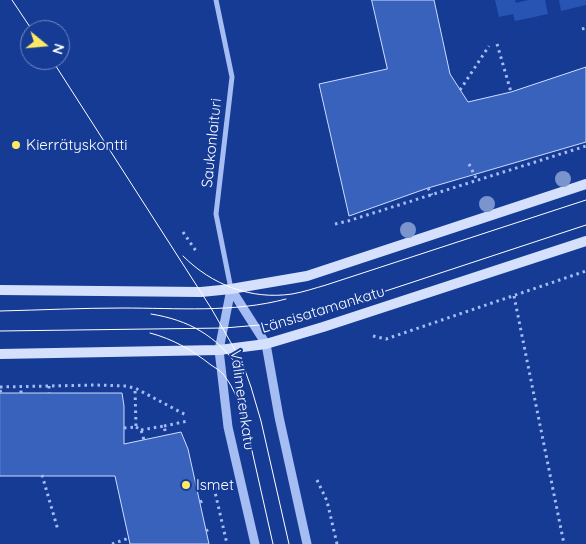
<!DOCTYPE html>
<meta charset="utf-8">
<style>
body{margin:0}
#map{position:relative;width:586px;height:544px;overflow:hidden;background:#153b95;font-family:Quicksand,sans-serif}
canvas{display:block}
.north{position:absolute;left:20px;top:20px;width:50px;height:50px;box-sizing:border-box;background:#153b95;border:1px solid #7389bf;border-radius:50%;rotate:107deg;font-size:14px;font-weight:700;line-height:20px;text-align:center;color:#fff}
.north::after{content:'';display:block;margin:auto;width:18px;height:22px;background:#ffe866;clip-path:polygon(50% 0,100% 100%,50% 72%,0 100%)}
</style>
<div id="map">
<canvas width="586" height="544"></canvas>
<div class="north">N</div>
</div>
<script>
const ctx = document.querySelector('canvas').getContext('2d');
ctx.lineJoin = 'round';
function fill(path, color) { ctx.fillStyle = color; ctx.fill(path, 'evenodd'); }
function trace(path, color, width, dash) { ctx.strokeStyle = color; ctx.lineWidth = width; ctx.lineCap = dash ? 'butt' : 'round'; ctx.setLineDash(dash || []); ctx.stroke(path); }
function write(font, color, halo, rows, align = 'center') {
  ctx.font = font + ' Quicksand,sans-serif'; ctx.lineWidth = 4; ctx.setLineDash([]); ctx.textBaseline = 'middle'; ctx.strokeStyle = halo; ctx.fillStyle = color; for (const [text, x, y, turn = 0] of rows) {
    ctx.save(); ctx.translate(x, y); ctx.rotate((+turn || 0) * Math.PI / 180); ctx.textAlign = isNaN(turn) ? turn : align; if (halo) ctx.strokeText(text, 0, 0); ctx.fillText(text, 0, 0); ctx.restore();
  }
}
fill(new Path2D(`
 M495 0H515L516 3 528 0H545L548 14 515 21 513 14 499 17Z
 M559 0H586V5L561 11Z`), '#2854b4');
const building = new Path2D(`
 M372 0H434L450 74 468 102 511 92 586 67V142L428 188 349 216 319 84 387 69Z
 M0 393H122L124 406V444L181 432 188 449 209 544H130L115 476H0Z`);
fill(building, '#3962bc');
trace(building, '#cddcfc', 1);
trace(new Path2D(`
 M582 29 586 28
 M497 44 511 92
 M460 90 489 46
 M469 164 477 180
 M428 188 432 195
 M335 224 348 221 586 146
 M183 232 196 251
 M514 296 564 544
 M373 336 386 339 586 271
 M49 386V393
 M0 387 96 385 125 386 135 388 186 415
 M0 390 1 393
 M21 393V387
 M164 426 188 421
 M136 427 141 430 144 440
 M124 428 136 427 135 389
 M141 430 164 426 166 435
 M42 475 58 530
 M317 480 327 501 337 544
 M216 481 215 492 227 544
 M200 502 205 500
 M206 531 211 528
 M112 544 129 538`), '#a5bdf2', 3, [2.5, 4]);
trace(new Path2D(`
 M216 0 232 77 216 214 231 289`), '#a5bdf2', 5);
trace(new Path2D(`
 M231 289 266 344 279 417 307 544
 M231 289 219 350 228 427 255 544`), '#a5bdf2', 9);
trace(new Path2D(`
 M0 290 201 292 231 289 307 276 586 184
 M0 354 219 350 266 344 323 327 586 241`), '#d4e0fc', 10);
trace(new Path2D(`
 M12 0 32 30
 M52 60 211 308 242 362 251 387 261 421 289 544
 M183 256C212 285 251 300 292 294 304 292 315 288 326 285L586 200
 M0 311C41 310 82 308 122 308 176 308 234 313 286 299
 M151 314C189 320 217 336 239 368
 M0 331 224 328 272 324 293 320 319 313 586 225
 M150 333C173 339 192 350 211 365 215 368 220 370 223 374 235 388 240 407 246 424L273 544`), '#fff', 1);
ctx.fillStyle = '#7a94ce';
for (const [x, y] of [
 [563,179],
 [487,204],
 [408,230]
]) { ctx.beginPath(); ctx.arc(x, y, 8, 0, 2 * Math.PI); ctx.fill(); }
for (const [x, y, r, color] of [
 [16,145,5,"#ffe866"],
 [186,485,5,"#ffe866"]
]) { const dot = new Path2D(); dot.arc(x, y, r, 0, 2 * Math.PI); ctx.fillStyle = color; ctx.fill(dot); trace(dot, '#153b95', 2); }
write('15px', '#fff', '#153b95', [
 ["Saukonlaituri",212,143,-84],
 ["Länsisatamankatu",323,310,-17],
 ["Välimerenkatu",242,400,82]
]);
write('15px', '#fff', '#153b95', [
 ["Kierrätyskontti",26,145],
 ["Ismet",196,485]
], 'left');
</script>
